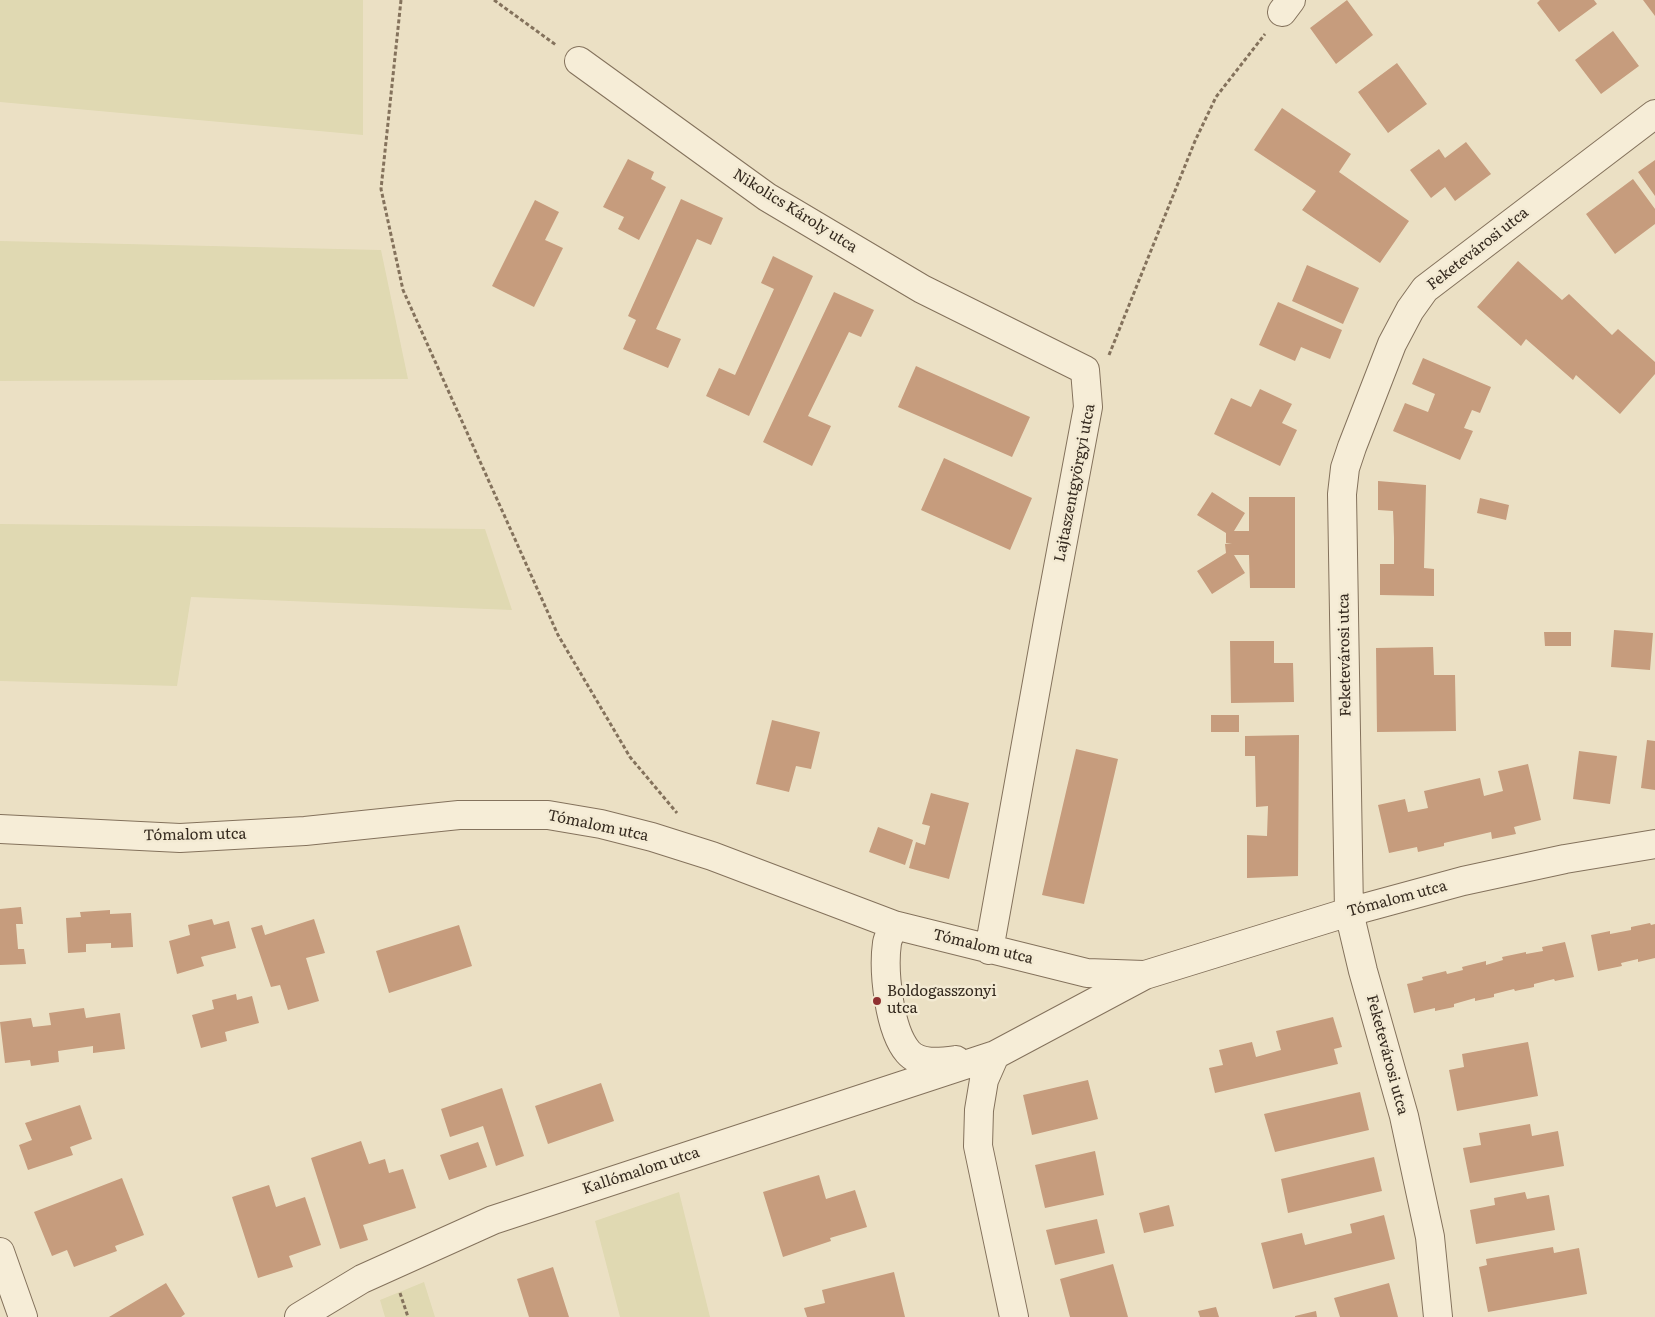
<!DOCTYPE html>
<meta charset="utf-8">
<style>
body{margin:0}
canvas{display:block;background:#ebe0c4}
</style>
<canvas width="1655" height="1317"></canvas>
<script>
const ctx = document.querySelector('canvas').getContext('2d');
ctx.lineJoin = 'round';
function fill(path, color) { ctx.fillStyle = color; ctx.fill(path, 'evenodd'); }
function trace(path, color, width, dash) { ctx.strokeStyle = color; ctx.lineWidth = width; ctx.lineCap = dash ? 'butt' : 'round'; ctx.setLineDash(dash || []); ctx.stroke(path); }
function write(font, color, halo, rows, align = 'center') {
  ctx.font = font + ' Literata,serif'; ctx.lineWidth = 5; ctx.setLineDash([]); ctx.textBaseline = 'middle'; ctx.strokeStyle = halo; ctx.fillStyle = color; for (const [text, x, y, turn = 0] of rows) {
    ctx.save(); ctx.translate(x, y); ctx.rotate((+turn || 0) * Math.PI / 180); ctx.textAlign = isNaN(turn) ? turn : align; if (halo) ctx.strokeText(text, 0, 0); ctx.fillText(text, 0, 0); ctx.restore();
  }
}
fill(new Path2D(`
 M0 0H363V135L0 102Z
 M0 241 381 250 408 379 0 381Z
 M0 524 485 529 512 610 191 597 177 686 0 681Z
 M679 1192 710 1317H620L595 1221Z
 M424 1282 435 1317H385L380 1300Z`), '#e0d9b2');
fill(new Path2D(`
 M1347 0 1373 35 1336 64 1310 28Z
 M1540 0H1594L1597 4 1559 32 1537 3Z
 M1643 0H1655V16Z
 M1613 31 1639 66 1601 94 1575 60Z
 M1397 63 1427 104 1388 133 1358 92Z
 M1282 108 1351 154 1339 172 1409 221 1380 263 1302 210 1316 191 1254 150Z
 M1466 142 1491 174 1455 201 1445 187 1431 198 1410 170 1439 149 1445 158Z
 M628 159 654 172 651 179 666 187 639 240 618 229 624 217 603 207Z
 M1655 160V196L1638 172Z
 M1633 179 1655 209V224L1615 254 1586 214Z
 M681 199 723 218 711 245 697 239 656 329 681 339 668 368 623 349 636 320 628 316Z
 M535 200 559 212 545 240 563 248 534 307 492 286Z
 M773 256 813 276 749 416 706 396 719 368 735 375 774 289 761 283Z
 M1518 261 1562 300 1569 294 1612 335 1618 329 1655 362V374L1620 414 1576 375 1573 380 1526 339 1521 346 1477 307Z
 M1307 265 1359 288 1343 324 1292 301Z
 M834 292 874 310 861 337 849 332 808 416 831 426 812 466 763 442Z
 M1278 302 1342 330 1330 359 1301 347 1295 361 1259 345Z
 M1423 358 1491 387 1480 413 1472 410 1464 428 1473 431 1460 460 1393 431 1405 403 1428 412 1435 394 1412 384Z
 M916 366 1030 417 1012 457 898 407Z
 M1260 389 1292 404 1282 423 1297 430 1280 466 1214 434 1231 398 1251 407Z
 M944 458 1032 498 1010 550 921 510Z
 M1378 481 1426 485 1424 568 1434 569V596L1380 595V564H1394V538L1393 511 1378 510Z
 M1212 492 1245 513 1234 531H1249V497H1295V588H1250L1249 555H1234L1245 573 1212 594 1197 571 1226 553 1225 544 1232 543H1226V533L1197 515Z
 M1480 498 1509 505 1506 520 1477 513Z
 M1614 630 1653 633 1650 670 1611 667Z
 M1544 632H1571V646H1545Z
 M1230 641H1274V663H1293L1294 702 1231 703Z
 M1433 647 1434 675H1455L1456 731 1377 732 1376 648Z
 M1211 715H1239V732H1211Z
 M772 720 820 732 811 769 796 766 789 792 756 784Z
 M1299 735 1298 876 1247 878V835L1267 836 1268 806 1256 807 1255 756H1245V736Z
 M1647 740 1655 741V790L1641 788Z
 M1076 749 1118 759 1084 904 1042 895Z
 M1579 751 1617 756 1610 804 1573 799Z
 M1528 764 1541 820 1514 827 1516 834 1492 839 1491 832 1444 843V846L1418 852 1417 847 1389 853 1378 805 1405 799 1408 812 1428 808 1424 791 1480 778 1484 796 1503 791 1498 771Z
 M931 793 969 803 949 879 909 868 916 842 925 845 930 826 922 824Z
 M878 827 913 840 905 865 869 852Z
 M21 907 23 924H16L18 949H24L26 964 0 965V909Z
 M110 910V914L131 913 133 947 111 948V943L86 944V952L68 953 66 918 81 917 80 912Z
 M212 919 214 925 229 921 236 948 201 957 204 966 177 974 169 941 190 935 188 925Z
 M314 919 325 953 306 958 319 1001 288 1010 280 985 271 987 251 928 262 925 265 935Z
 M1650 923 1651 925 1655 924V958L1638 962V959L1621 963 1622 966 1598 971 1591 935 1610 931V934L1631 930V927Z
 M459 925 472 966 389 993 376 951Z
 M1565 942 1574 977 1555 981 1554 979 1534 984V987L1515 991 1514 989 1494 994V997L1475 1001V998L1454 1004V1007L1435 1011V1008L1414 1013 1407 984 1423 980 1422 977 1446 971 1447 974 1463 970 1462 967 1486 961V965L1503 960 1502 957 1526 952V954L1543 951 1542 947Z
 M236 994 237 1000 252 996 259 1023 225 1032 227 1041 201 1048 192 1015 214 1009 212 1000Z
 M84 1008 86 1018 120 1013 125 1049 93 1053V1046L58 1051 59 1062 31 1066 30 1060 5 1063 0 1022 31 1018 33 1027 51 1025 49 1013Z
 M1333 1017 1342 1047 1334 1049 1338 1064 1215 1093 1209 1068 1223 1065 1219 1050 1252 1042 1256 1057 1281 1050 1276 1031Z
 M1528 1042 1538 1096 1457 1111 1449 1070 1464 1067 1462 1054Z
 M1088 1080 1098 1119 1032 1135 1023 1095Z
 M601 1083 614 1121 548 1144 535 1106Z
 M502 1088 524 1156 496 1166 483 1126 450 1137 441 1109Z
 M1360 1092 1369 1130 1275 1152 1264 1114Z
 M80 1105 92 1139 70 1147 73 1155 28 1170 19 1145 32 1140 25 1123Z
 M1530 1124 1532 1136 1558 1131 1564 1166 1470 1183 1463 1148 1481 1145 1479 1133Z
 M361 1141 369 1164 385 1159 389 1173 403 1169 416 1208 363 1225 368 1240 340 1249 311 1158Z
 M478 1142 487 1167 449 1180 440 1155Z
 M1095 1151 1104 1195 1045 1208 1035 1165Z
 M1374 1157 1382 1191 1288 1213 1281 1179Z
 M819 1175 826 1199 855 1190 867 1227 830 1238 831 1241 783 1257 763 1192Z
 M122 1178 144 1235 115 1246 117 1251 74 1267 67 1250 52 1256 34 1212Z
 M269 1185 276 1207 305 1197 321 1245 289 1256 293 1267 258 1278 232 1197Z
 M1525 1192 1527 1199 1549 1195 1555 1230 1476 1244 1470 1210 1495 1205 1494 1198Z
 M1169 1205 1174 1226 1144 1233 1139 1213Z
 M1384 1215 1395 1259 1273 1289 1261 1243 1302 1233 1305 1245 1352 1233 1350 1224Z
 M1097 1219 1105 1253 1055 1265 1046 1230Z
 M1553 1247 1554 1253 1579 1248 1587 1294 1488 1312 1479 1267 1487 1265 1486 1259Z
 M1113 1264 1128 1317H1070L1060 1279Z
 M553 1267 569 1317H529L517 1279Z
 M894 1272 905 1317H807L804 1308 825 1303 822 1290Z
 M166 1283 185 1314 181 1317H109Z
 M1389 1283 1398 1317H1340L1334 1298Z
 M1216 1307 1219 1317H1200L1198 1311Z
 M1316 1311 1317 1317H1295V1316Z`), '#c69c7d');
const minor = new Path2D(`
 M1282 12 1291 0
 M579 61 767 197 922 289 1085 370 1088 407 1048 621 989 950
 M0 829 180 838 305 831 459 815H548L601 824 652 837 712 856 894 925 1087 973 1144 975
 M894 925C892 931 888 937 887 943 883 971 889 1030 908 1052 919 1065 941 1062 956 1060
 M995 1055 984 1080 979 1110 978 1146 1014 1317
 M0 1252 23 1317
 M299 1317 362 1279 493 1220 995 1055 1145 975 1349 912 1463 881 1565 859 1655 844
 M1438 1317 1430 1237 1404 1116 1363 971 1349 912 1342 494 1345 468 1352 447 1392 344 1410 310 1425 289 1655 114`);
trace(minor, '#84725c', 30);
trace(new Path2D(`
 M401 0 381 189 403 290 558 635 630 757 677 813
 M494 0 556 45
 M1109 355 1195 141 1216 97 1265 34
 M400 1293 408 1317`), '#84725c', 3, [4, 2.5]);
trace(minor, '#f6edd7', 28);
for (const [x, y, r, color] of [
 [877,1001,5,"#8f3030"]
]) { const dot = new Path2D(); dot.arc(x, y, r, 0, 2 * Math.PI); ctx.fillStyle = color; ctx.fill(dot); trace(dot, '#f3ead3', 2); }
write('15px', '#352a1f', '#f3ead3', [
 ["Nikolics Károly utca",795,211,32],
 ["Feketevárosi utca",1478,249,-38],
 ["Lajtaszentgyörgyi utca",1075,483,-79],
 ["Feketevárosi utca",1345,655,-91],
 ["Tómalom utca",598,826,12],
 ["Tómalom utca",195,835,-1],
 ["Tómalom utca",1397,899,-15],
 ["Tómalom utca",983,947,14],
 ["Feketevárosi utca",1387,1055,75],
 ["Kallómalom utca",641,1171,-18]
]);
write('15px', '#352a1f', '#f3ead3', [
 ["Boldogasszonyi",887,992],
 ["utca",887,1009]
], 'left');
</script>
